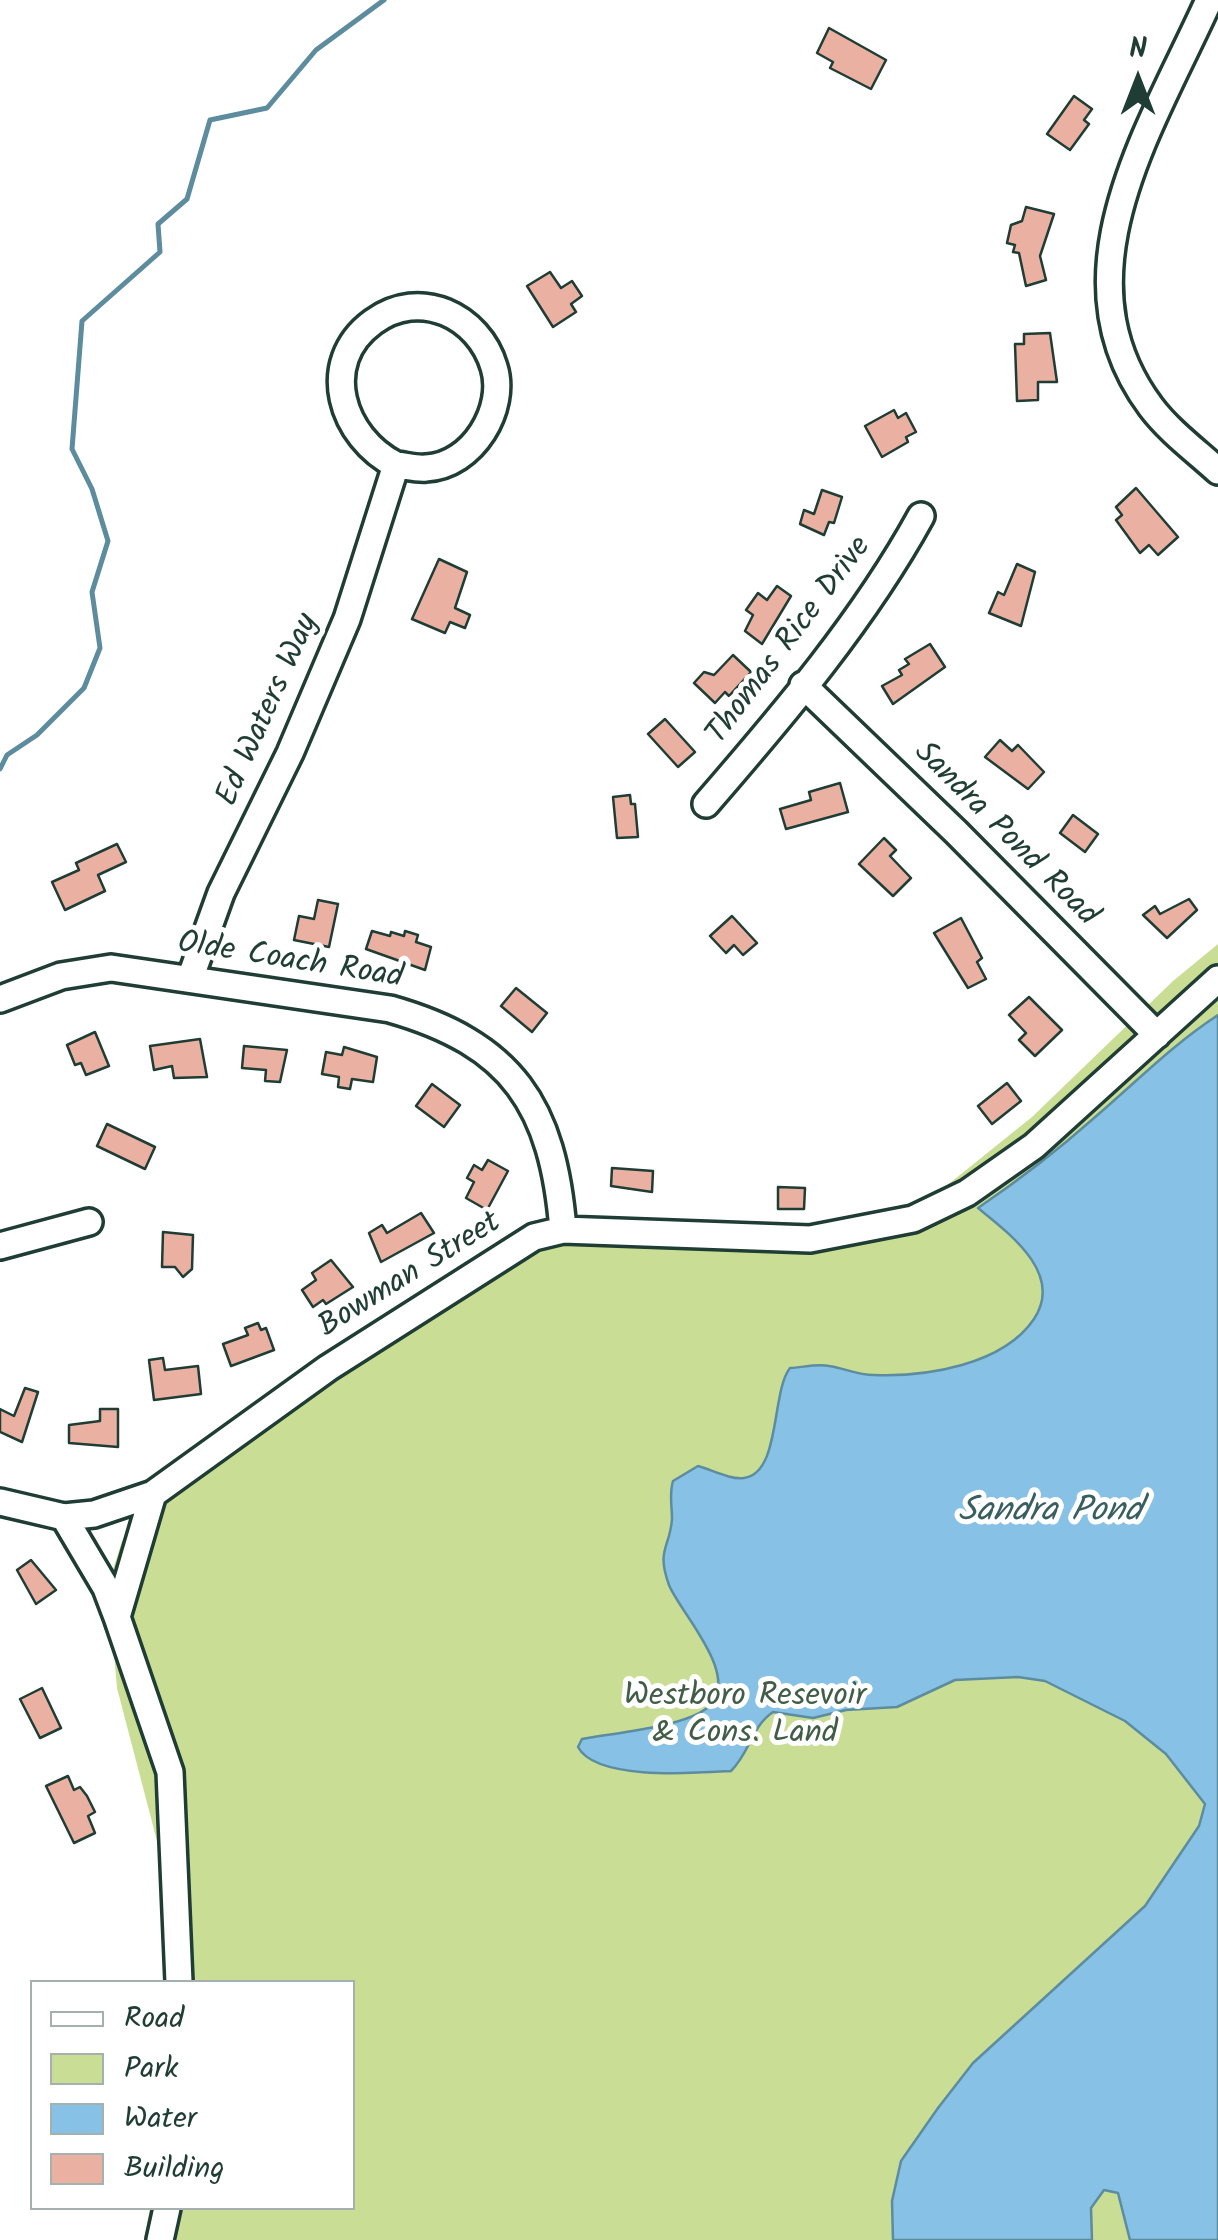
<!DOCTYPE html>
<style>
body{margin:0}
#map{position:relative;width:1218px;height:2240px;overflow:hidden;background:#fff;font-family:Kalam,sans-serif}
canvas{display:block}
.legend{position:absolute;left:30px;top:1980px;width:325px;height:230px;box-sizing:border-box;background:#fff;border:2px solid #a5b1ae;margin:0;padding:12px 18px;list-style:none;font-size:30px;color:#1f3d34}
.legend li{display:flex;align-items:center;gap:20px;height:50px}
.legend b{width:50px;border:2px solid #a5b1ae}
.north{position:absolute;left:1088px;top:30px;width:100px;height:100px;-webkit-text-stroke:8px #fff;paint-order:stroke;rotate:0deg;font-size:28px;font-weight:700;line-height:40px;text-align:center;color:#1f3d34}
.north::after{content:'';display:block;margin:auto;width:35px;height:45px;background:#1f3d34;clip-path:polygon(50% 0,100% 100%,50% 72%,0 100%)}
</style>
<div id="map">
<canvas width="1218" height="2240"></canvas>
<ul class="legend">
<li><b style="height:12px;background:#fff"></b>Road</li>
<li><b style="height:28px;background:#c9de94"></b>Park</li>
<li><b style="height:28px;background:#87c1e6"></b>Water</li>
<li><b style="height:28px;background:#eab1a3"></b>Building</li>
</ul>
<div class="north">N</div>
</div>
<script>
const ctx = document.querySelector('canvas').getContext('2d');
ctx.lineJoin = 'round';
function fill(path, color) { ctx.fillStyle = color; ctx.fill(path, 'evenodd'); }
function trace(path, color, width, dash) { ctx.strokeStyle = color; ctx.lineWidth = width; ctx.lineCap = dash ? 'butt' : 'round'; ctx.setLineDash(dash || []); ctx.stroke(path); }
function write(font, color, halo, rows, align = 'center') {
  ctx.font = font + ' Kalam,sans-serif'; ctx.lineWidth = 10; ctx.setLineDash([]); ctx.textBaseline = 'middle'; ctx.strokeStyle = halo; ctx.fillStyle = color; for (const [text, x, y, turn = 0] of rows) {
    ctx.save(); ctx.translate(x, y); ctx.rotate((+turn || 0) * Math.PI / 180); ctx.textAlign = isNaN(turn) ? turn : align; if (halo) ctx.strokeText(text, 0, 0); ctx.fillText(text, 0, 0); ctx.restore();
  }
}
fill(new Path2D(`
 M1218 944V2240H144L150 2208H352V1982H165L163 1864 117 1688 108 1585 122 1541 170 1468 217 1430 517 1241 736 1243 930 1199 1032 1117 1173 981Z`), '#c9de94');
const water = new Path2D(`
 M1218 1015V2240H1130L1118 2193 1104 2190 1091 2208 1092 2240H893L892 2201 901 2161 938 2108 973 2063 1145 1906 1199 1826 1205 1804 1166 1754 1125 1721 1045 1681 1018 1677 955 1680 897 1707 846 1710 813 1718 773 1712C751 1727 751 1751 731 1771 696 1773 596 1781 578 1747L582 1739C613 1733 684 1727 707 1708 744 1678 680 1613 669 1585 656 1549 670 1548 672 1519 672 1506 669 1494 673 1481L698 1466C712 1470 731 1480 744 1478 781 1473 771 1392 790 1368 801 1368 817 1363 829 1366 844 1368 857 1375 874 1375 926 1377 1003 1365 1034 1319 1064 1274 1010 1234 978 1208 1019 1180 1057 1151 1094 1118 1135 1083 1172 1045 1218 1015Z`);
fill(water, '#87c1e6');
trace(water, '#5d8c9f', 2.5);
trace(new Path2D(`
 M0 769 7 755 37 735 84 688 100 648 92 592 108 541 92 489 72 449 82 321 160 252 158 224 187 199 210 120 267 108 316 50 384 0`), '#5d8c9f', 5);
const building = new Path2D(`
 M829 28 886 60 871 89 830 68 833 62 817 53Z
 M1074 96 1092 109 1084 120 1089 124 1070 150 1047 134Z
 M1026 207 1054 214 1040 256 1046 280 1026 286 1019 253 1013 252 1015 245 1007 243 1011 225 1022 221Z
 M550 272 561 288 572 281 582 296 571 304 576 312 553 327 527 286Z
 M1050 333 1057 382H1038V400L1017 401 1015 344H1024V334Z
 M894 410 898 418 906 413 916 432 906 437 908 442 882 457 865 426Z
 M1136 488 1178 537 1158 555 1149 545 1140 553 1116 520 1122 515 1116 507Z
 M822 490 842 497 834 523 829 522 824 535 800 524 804 510 814 514Z
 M439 559 467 572 455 608 470 615 465 628 450 622 445 633 412 619Z
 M1017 564 1035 572 1021 626 989 613 998 592 1004 595Z
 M777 586 791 596 762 644 745 631 753 615 746 610 758 593 767 600Z
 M930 644 945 667 893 704 882 686 902 675 899 670 909 664 905 659Z
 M733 655 751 672 729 696 725 692 715 703 694 683 704 672 714 675Z
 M665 719 695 752 678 767 648 734Z
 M1000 740 1012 751 1018 745 1044 772 1028 789 985 757Z
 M840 783 848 812 786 829 780 809 811 800 809 792Z
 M630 795 631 804H635L638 837 617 838 613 797Z
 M1073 815 1098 834 1085 852 1060 833Z
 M884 838 896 850 890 856 911 878 893 896 859 864Z
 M117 844 126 862 98 875 105 891 65 910 52 882 79 870 76 863Z
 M1189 899 1197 910 1167 938 1143 915 1155 906 1160 914Z
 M318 900 338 904 329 947 294 940 299 916 314 919Z
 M732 916 757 943 743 955 734 945 726 953 710 936Z
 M961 918 982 958 977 962 986 979 968 988 934 933Z
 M372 931 390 936 391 932 404 936 405 931 418 935 416 942 431 947 425 970 366 949Z
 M516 988 547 1013 532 1032 501 1006Z
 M1029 997 1062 1030 1035 1056 1019 1040 1026 1033 1009 1015Z
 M95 1032 109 1066 86 1075 81 1063 75 1065 67 1045Z
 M200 1039 207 1077 174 1078 172 1066 154 1070 150 1046Z
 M244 1046 287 1050 280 1082 265 1081 266 1070 242 1068Z
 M344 1047 377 1057 373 1082 352 1079 350 1089 338 1087 339 1077 322 1074 326 1052 342 1055Z
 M1007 1083 1021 1101 992 1124 978 1106Z
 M432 1084 460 1105 444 1127 416 1106Z
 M107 1124 155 1147 145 1169 97 1146Z
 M488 1160 508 1171 487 1210 466 1198 474 1182 467 1178 474 1165 482 1170Z
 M612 1168 653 1171 652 1192 611 1186Z
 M778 1187 805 1188 804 1209H778Z
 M421 1213 434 1233 381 1262 369 1233 382 1225 387 1233Z
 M163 1232 193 1235 192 1269 183 1277 175 1267H162Z
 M331 1260 353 1287 326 1304 323 1300 313 1307 302 1290 316 1280 312 1273Z
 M258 1323 261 1330 266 1328 274 1350 231 1366 223 1344 248 1335 245 1328Z
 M163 1358 165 1370 198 1366 201 1394 154 1400 149 1360Z
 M25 1388 38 1392 22 1442 0 1432V1409L14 1416Z
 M100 1409H118V1447L69 1443V1425L100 1421Z
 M31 1560 56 1590 36 1604 17 1570Z
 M42 1688 61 1728 40 1738 20 1699Z
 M68 1776 74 1790 80 1787 87 1796 95 1812 88 1816 95 1833 74 1843 46 1786Z`);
fill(building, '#eab1a3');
trace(building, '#1f3d34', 2.5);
const minor = new Path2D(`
 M1209 0C1153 125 1052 275 1151 407 1169 431 1196 451 1218 471
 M803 685 956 832 1157 1035
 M706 804C784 714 864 620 921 516
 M190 979 221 893 290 753 347 619 396 465C406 466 417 469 426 468 473 466 507 408 494 367 479 316 420 287 373 322 317 363 342 438 396 465
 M0 999 61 976 111 968 390 1009C513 1044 553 1106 563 1230
 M0 1246 89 1222
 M0 1502 64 1517 106 1588 117 1617
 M64 1517 94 1514 153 1494
 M179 1982 170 1772 117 1617 153 1494 328 1368 534 1237 563 1230 810 1239 913 1219 967 1193 1034 1146 1218 979
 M160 2240 167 2208`);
trace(minor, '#1f3d34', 32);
trace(minor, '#fff', 25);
write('32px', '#1f3d34', '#fff', [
 ["Thomas Rice Drive",791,642,-53],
 ["Ed Waters Way",270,711,-66],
 ["Sandra Pond Road",1004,836,45],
 ["Olde Coach Road",290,963,9],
 ["Bowman Street",411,1277,-32]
]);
write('32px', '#415d47', '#fff', [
 ["Westboro Resevoir",745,1699],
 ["& Cons. Land",745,1736]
]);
write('italic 35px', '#395e60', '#fff', [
 ["Sandra Pond",1050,1514]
]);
</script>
